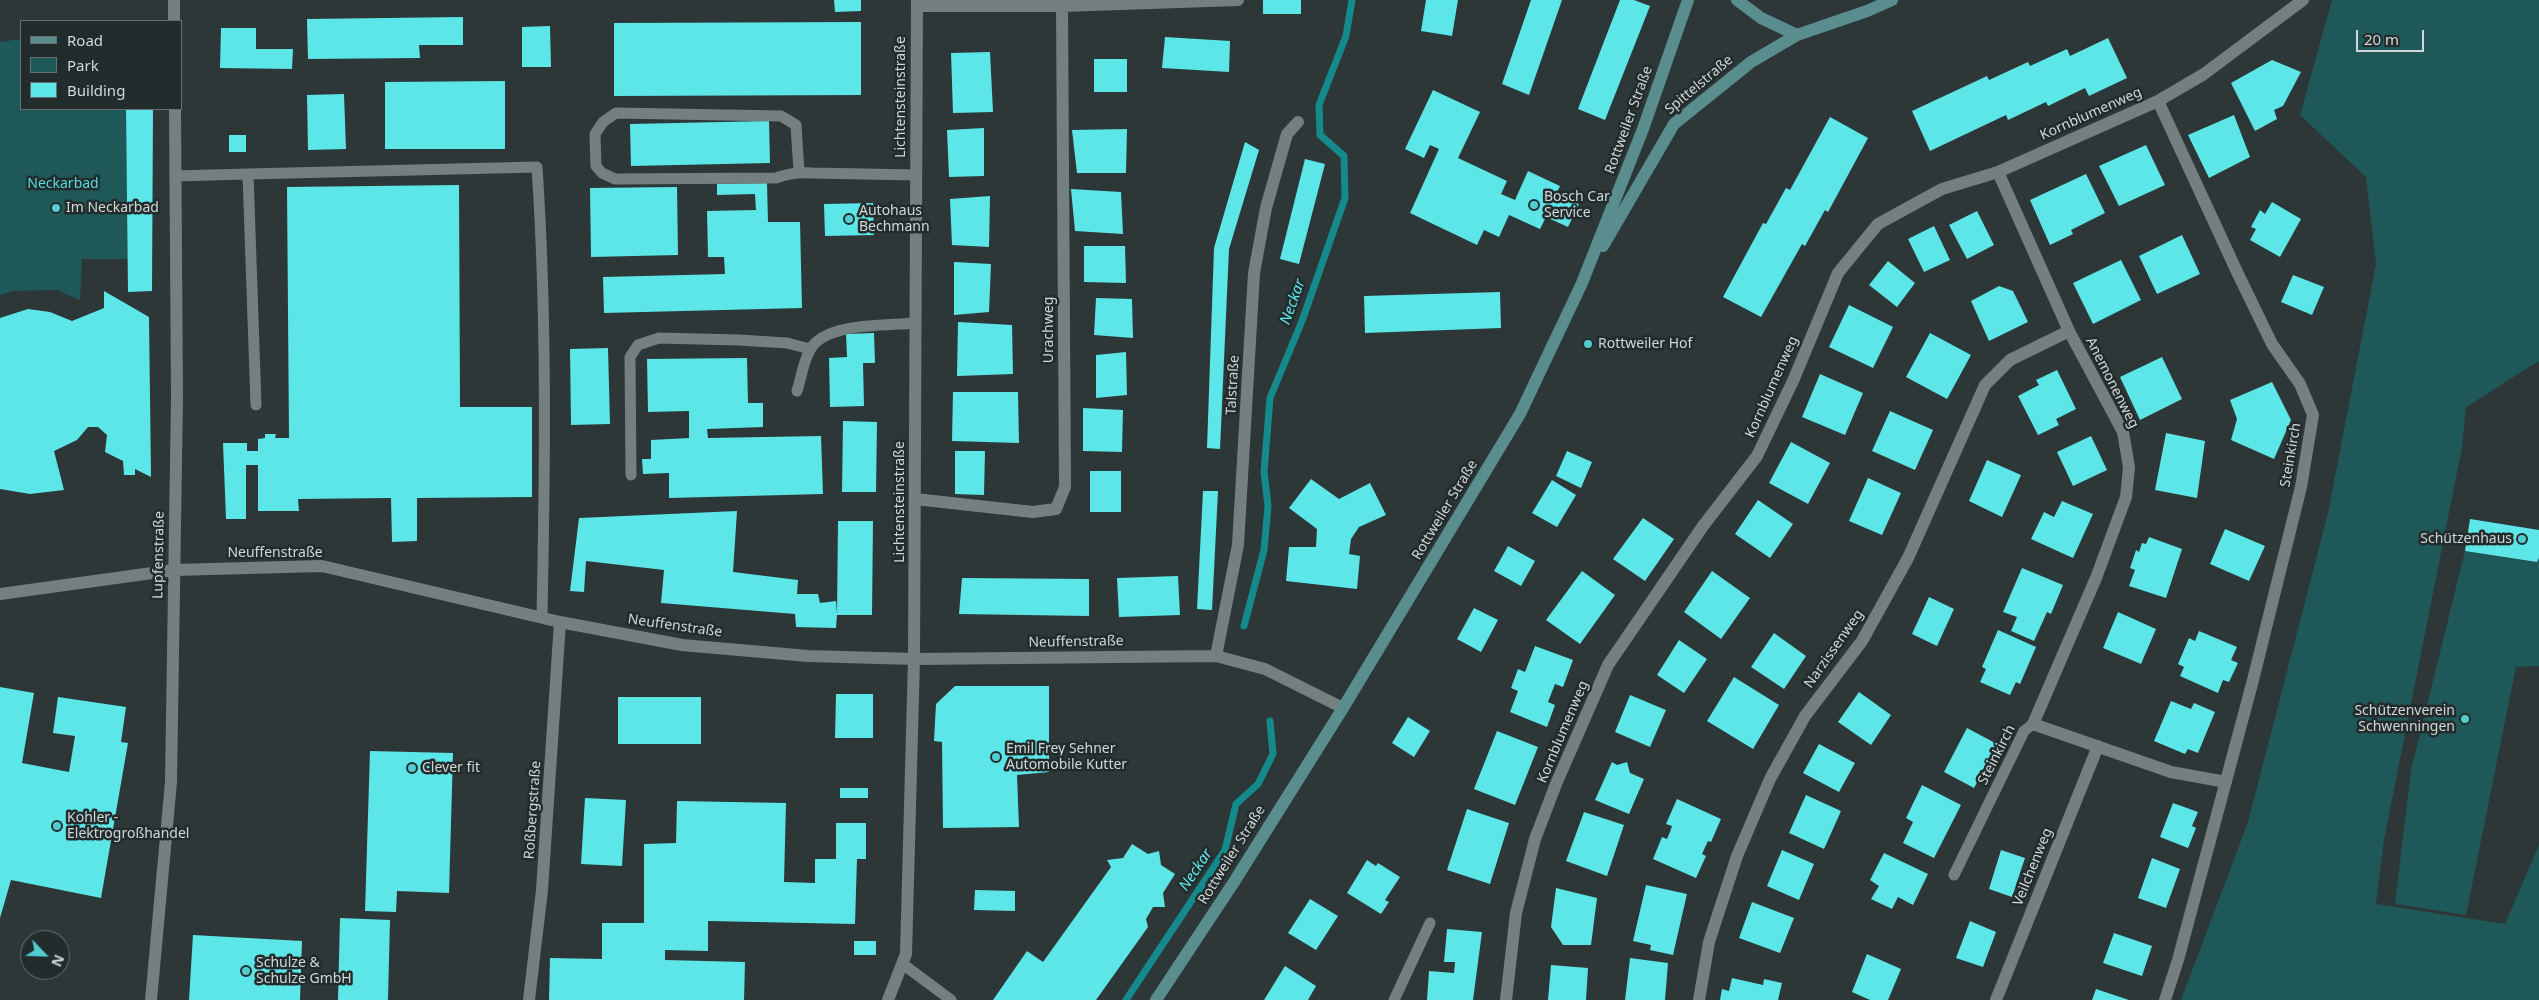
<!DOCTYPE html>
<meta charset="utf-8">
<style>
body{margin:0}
#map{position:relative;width:2539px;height:1000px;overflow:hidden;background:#2d3737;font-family:"Noto Sans",sans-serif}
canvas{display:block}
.legend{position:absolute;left:20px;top:20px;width:162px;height:90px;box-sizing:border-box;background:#232c2c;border:1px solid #697070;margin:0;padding:6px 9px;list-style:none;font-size:15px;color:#d1d7d7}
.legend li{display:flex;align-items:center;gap:10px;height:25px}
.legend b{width:25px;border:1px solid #697070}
.north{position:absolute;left:20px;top:930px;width:50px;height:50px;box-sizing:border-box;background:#232c2c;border:1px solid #697070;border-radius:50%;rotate:114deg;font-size:14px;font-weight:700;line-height:20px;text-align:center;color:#d1d7d7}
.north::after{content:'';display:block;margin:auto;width:18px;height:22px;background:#52cdcf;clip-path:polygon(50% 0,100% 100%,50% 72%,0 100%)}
.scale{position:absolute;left:2356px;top:30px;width:68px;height:22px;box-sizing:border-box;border:2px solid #d1d7d7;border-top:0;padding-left:6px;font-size:15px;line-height:18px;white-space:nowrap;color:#d1d7d7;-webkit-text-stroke:4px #232c2c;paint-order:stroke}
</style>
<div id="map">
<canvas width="2539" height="1000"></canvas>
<ul class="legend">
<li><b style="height:6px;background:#598d8e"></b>Road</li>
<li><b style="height:14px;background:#1e5859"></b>Park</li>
<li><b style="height:14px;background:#5de6e8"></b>Building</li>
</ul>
<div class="north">N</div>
<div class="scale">20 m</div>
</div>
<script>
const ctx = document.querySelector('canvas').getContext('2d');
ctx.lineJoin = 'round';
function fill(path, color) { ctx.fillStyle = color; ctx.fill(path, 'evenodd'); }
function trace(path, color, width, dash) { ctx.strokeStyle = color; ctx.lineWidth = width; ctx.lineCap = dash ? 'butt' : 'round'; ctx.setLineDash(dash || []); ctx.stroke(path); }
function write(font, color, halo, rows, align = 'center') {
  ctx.font = font + ' "Noto Sans",sans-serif'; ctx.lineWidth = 5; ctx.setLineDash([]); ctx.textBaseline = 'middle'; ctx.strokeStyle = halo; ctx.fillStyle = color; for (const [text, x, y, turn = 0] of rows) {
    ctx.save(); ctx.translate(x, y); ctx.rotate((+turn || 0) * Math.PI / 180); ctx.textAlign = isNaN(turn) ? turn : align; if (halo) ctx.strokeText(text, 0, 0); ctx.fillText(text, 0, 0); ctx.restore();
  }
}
fill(new Path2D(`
 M2332 0H2539V361L2466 407 2462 447 2384 840 2376 904 2505 924 2539 845V1000H2181L2248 822 2328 513 2376 264 2366 177 2300 115Z
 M21 39V109H126L128 259H82L80 300 57 290 13 291 0 295V42Z
 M2465 551 2536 562 2539 558V666L2516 667 2466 915 2395 904 2411 770Z`), '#1e5859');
trace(new Path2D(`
 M1244 626 1264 550 1268 506 1264 472 1270 398 1302 321 1345 198 1344 156 1320 135 1319 105 1346 36 1352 0
 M1126 1000 1225 850 1236 804 1258 784 1273 754 1270 721`), '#158a8c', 7);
fill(new Path2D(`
 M834 0H861V11L835 12Z
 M1263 0H1301V14H1263Z
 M1426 0H1458L1452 36 1421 31Z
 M1531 0H1562L1529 95 1502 84Z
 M1620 0H1634L1650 6 1605 120 1578 109Z
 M463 17V45H419L420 58 308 59 307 19Z
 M861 22V95L614 96V23Z
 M550 26 551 67H522V27Z
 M221 28H256V49H293L292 69 220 68Z
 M1165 37 1230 41 1229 72 1162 68Z
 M2108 38 2127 78 2089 96 2085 88 2048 106 2046 102 2008 120 2006 115 1930 151 1912 111 1987 76 1989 80 2028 62 2030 66 2067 49 2070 56Z
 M990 52 993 112 953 113 951 53Z
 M1094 59H1127V92H1094Z
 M2272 60 2301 72 2283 106 2274 110 2277 119 2255 131 2231 83Z
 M505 81V149H385V82Z
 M1433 90 1480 112 1458 158 1507 181 1501 194 1515 200 1528 171 1560 186 1556 194 1579 204 1568 227 1546 217 1540 229 1509 215 1499 237 1484 230 1477 245 1410 213 1439 149 1430 145 1424 158 1405 149Z
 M344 94 346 149 308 150 307 95Z
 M126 109H153L152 291 128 292Z
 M2234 115 2250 157 2209 178 2188 135Z
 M1830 117 1868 138 1828 212 1825 210 1805 246 1802 244 1761 317 1723 297 1763 223 1766 224 1786 188 1790 190Z
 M769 121 770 163 631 166 630 124Z
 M984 128V176L949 177 947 130Z
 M1127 129 1126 173H1077L1072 130Z
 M229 135H246V152H229Z
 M1245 142 1259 150 1229 249 1220 449 1207 448 1214 248Z
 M2146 145 2165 185 2119 206 2099 166Z
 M1305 159 1325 164 1299 264 1280 259Z
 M2086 174 2105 213 2071 230 2073 234 2050 245 2030 200Z
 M767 183 768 222H800L802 308 604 313 603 277 725 274 724 257H708L707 211 756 210 755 194 717 195V184Z
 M459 185 460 407H532V497L417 498V541L392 542 391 498 298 499 299 511H258V465H246V519H226L223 443H247V451H258V439L265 438V434H276L275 438H289L287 187Z
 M677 187 678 255 591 257 590 188Z
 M1071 189 1121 192 1123 234 1075 231Z
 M990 196 989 247 952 245 950 199Z
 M2272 202 2301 219 2280 257 2250 240 2256 229 2251 227 2260 210 2265 214Z
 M873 203 874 235 825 236 824 204Z
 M1977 211 1994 245 1967 259 1949 225Z
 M1934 226 1950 260 1924 272 1908 239Z
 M2182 235 2200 274 2157 294 2139 256Z
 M1084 246H1125L1126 283 1084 282Z
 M2121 260 2141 300 2093 324 2073 283Z
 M1888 261 1915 283 1897 307 1869 285Z
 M954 262 991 264 989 312 954 315Z
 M2293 275 2324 287 2312 315 2281 302Z
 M1999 286 2013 291 2028 322 1989 341 1971 301Z
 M104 291 149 317 151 477 135 469V475H124L123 461 105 452 107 435 98 427H88L77 440 54 451 64 490 30 494 0 489V318L28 309 50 312 72 321 104 308Z
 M1500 292 1501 328 1365 333 1364 296Z
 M1096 298 1132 299 1133 338 1094 335Z
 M1849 305 1893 327 1873 368 1829 347Z
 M958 322 1012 325 1013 374 957 376Z
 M874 333 875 363H863L864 406 830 407 829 358 847 357 846 334Z
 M1930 333 1971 355 1947 399 1906 377Z
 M608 348 610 424 571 425 570 349Z
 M1126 352 1127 395 1096 398V355Z
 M2162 357 2182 399 2140 420 2120 377Z
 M747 358 748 403H763V427L707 429 708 438 821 436 823 494 669 498V473L643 474 642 459H651V440L689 438V411L648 412 647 359Z
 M2057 370 2076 409 2056 419 2059 425 2038 435 2018 396 2039 385 2036 380Z
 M1820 374 1863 393 1845 435 1802 417Z
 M2272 382 2291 420 2274 459 2231 440 2237 419 2230 400Z
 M953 392H1018L1019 443 952 441Z
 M1083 408 1123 410 1122 452 1083 451Z
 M1890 411 1933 430 1915 470 1872 451Z
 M843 421 877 422 876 492H842Z
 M2166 433 2205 441 2197 498 2155 490Z
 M2091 436 2107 470 2073 486 2057 452Z
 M1791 442 1830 463 1808 504 1769 483Z
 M955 451H985L984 495 955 494Z
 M1567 451 1592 462 1581 488 1556 476Z
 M1987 460 2021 475 2002 517 1969 501Z
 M1090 471H1121V512H1090Z
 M1868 478 1901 493 1882 535 1849 521Z
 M1311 479 1339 499 1370 483 1386 515 1359 527 1351 539 1349 554 1360 556 1357 589 1286 581 1289 547H1316L1317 529 1289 508Z
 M1552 480 1576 495 1557 527 1532 513Z
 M1203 491H1218L1212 610 1197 609Z
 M1758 500 1793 524 1770 558 1735 534Z
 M2062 501 2093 514 2073 558 2031 539 2044 512 2054 517Z
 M737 511 733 572 798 580 797 594H818L820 603 836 601 837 614 838 521H873L872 615H837L836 628 796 627 795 614 661 603 664 570 586 561 584 592 570 591 579 518Z
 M1643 518 1674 539 1645 581 1613 559Z
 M2470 519 2539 530V558L2537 562 2465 551Z
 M2225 529 2265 546 2249 581 2210 564Z
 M2149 537 2182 549 2166 598 2129 586 2135 570 2130 568 2136 550 2139 552 2142 543 2146 544Z
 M1508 546 1535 561 1521 586 1494 571Z
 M2022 568 2063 585 2051 614 2047 612 2034 641 2011 631 2017 617 2003 612Z
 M1582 571 1615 595 1580 644 1546 620Z
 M1712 571 1750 598 1721 639 1684 612Z
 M1178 576 1180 615 1119 617 1117 578Z
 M962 578 1089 579V616L959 614Z
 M1929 597 1954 609 1937 646 1912 634Z
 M1474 608 1498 620 1481 652 1457 639Z
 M2118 612 2156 629 2141 664 2103 648Z
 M1998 630 2036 647 2020 684 2016 682 2010 695 1980 682 1986 669 1982 667Z
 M2199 631 2237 647 2231 660 2238 663 2229 682 2223 680 2218 693 2180 676 2184 667 2178 664 2189 638 2195 641Z
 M1774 633 1806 656 1784 689 1751 667Z
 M1679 640 1707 659 1684 693 1657 675Z
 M1535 646 1573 660 1563 687 1555 684 1548 702 1555 705 1547 727 1510 712 1518 691 1511 688 1518 669 1525 672Z
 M1734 677 1779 705 1753 749 1707 721Z
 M955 686H1049V772L1017 775 1019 827 943 828 942 742 934 741 936 704Z
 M0 687 34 693 22 763 69 772 75 736 53 733 58 697 126 707 121 742 128 743 101 898 11 880 0 918Z
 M1859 692 1891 715 1871 745 1838 722Z
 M836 694H873V738H835Z
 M1630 695 1666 710 1650 747 1615 732Z
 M618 697H701V744H618Z
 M2171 701 2191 709 2194 703 2215 712 2198 753 2188 749 2185 754 2154 741Z
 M1408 717 1430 731 1414 757 1392 743Z
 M1967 728 1997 744 1974 788 1944 772Z
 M1497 731 1538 747 1515 805 1474 789Z
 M1819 744 1855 763 1839 792 1803 773Z
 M370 751 453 753 449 893 397 891 396 912 365 911Z
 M1612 762 1617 765 1627 762 1630 773 1644 779 1629 814 1595 800Z
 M1922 785 1961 805 1934 858 1903 843 1913 822 1906 818Z
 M840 788H868V798H840Z
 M1806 795 1841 811 1824 849 1789 833Z
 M585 798 626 800 622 866 581 864Z
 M1677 799 1721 819 1711 842 1708 841 1702 854 1706 856 1696 878 1653 859 1662 837 1667 839 1670 832 1672 826 1666 824Z
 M677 801 786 803 784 882 815 883V859H836V823H866V859H857L855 924 708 921V951L665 950V960L745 962 744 1000H549L550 958 602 959V923H644V844L676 843Z
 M2173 803 2198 812 2192 826 2196 828 2188 848 2160 837Z
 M1467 809 1509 823 1490 884 1447 870Z
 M1584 812 1624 825 1607 876 1566 861Z
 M1132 844 1148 854 1159 851 1161 865 1175 874 1163 893 1165 907H1153L1146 919 1148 927 1096 1000H993L1027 951 1043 962 1111 867 1107 860 1123 858Z
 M1782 850 1814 864 1799 900 1767 886Z
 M2001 850 2025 858 2012 897 1989 889Z
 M1884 853 1928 874 1913 905 1898 897 1892 909 1871 899 1879 886 1870 880Z
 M2152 858 2180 869 2166 908 2138 898Z
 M1367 860 1376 866 1378 863 1400 877 1385 900 1389 902 1381 914 1347 893Z
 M1646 885 1687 894 1673 955 1650 950 1651 945 1633 941Z
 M1556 888 1597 898 1591 945H1563L1551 927Z
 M975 890 1015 891V911L974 910Z
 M1310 899 1338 916 1316 950 1288 933Z
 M1752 902 1794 918 1780 953 1739 938Z
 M340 918 390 920 388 1000H338Z
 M1970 921 1996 932 1983 967 1956 958Z
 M1447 929 1482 932 1473 1000H1427L1429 971 1454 973 1455 962H1444Z
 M2114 933 2152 946 2142 976 2103 963Z
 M193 935 302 941 300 1000H189Z
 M854 941H876V955H854Z
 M1867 954 1901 969 1888 1000H1870L1852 992Z
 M1630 958 1668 963 1665 1000H1625Z
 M1551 965 1588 968 1586 1000H1548Z
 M1285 966 1316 986 1308 1000H1264Z
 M1732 978 1763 985 1764 979 1782 983 1778 1000H1720L1722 989 1729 991Z
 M2096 989 2129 1000H2092Z`), '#5de6e8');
trace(new Path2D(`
 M799 172 796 125 781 116 616 113 603 122 595 134 596 166 602 173 615 179 776 178C789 173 799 172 812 173L916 175
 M248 174 537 167C547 316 545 467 542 617
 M175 176 248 174 256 405
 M797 391C801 379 803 362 810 350 824 322 887 326 915 323
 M631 475 630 357 638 345 659 338 739 340 787 343 810 349
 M1954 875 2024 731 2033 724
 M904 965 951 1000
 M1394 1000 1430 923`), '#747f7f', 11);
trace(new Path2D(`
 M174 0V21
 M917 6H1062L1238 0
 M2158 101 2238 274 2272 344 2300 384 2313 415 2301 487 2252 684 2178 960 2165 1000
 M1998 172 2069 331 2123 432 2129 467 2126 497 2096 578 2033 724 2171 772 2226 782
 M915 499 1033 512 1056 509 1065 487 1062 6
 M0 594 174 570 322 566 560 622 682 645 808 656 914 659 1216 656 1265 669 1343 708
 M1216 656 1238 545 1254 273 1266 208 1287 134 1298 122
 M151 1000 171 782 177 398 175 109
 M529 1000 542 890 560 622
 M888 1000 906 954 914 659 917 0
 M1506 1000 1516 913 1535 839 1556 784 1608 665 1703 526 1757 456 1793 381 1838 273 1878 224 1942 189 1998 172 2158 101 2204 74 2303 0
 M1699 1000 1709 942 1737 856 1770 779 1805 716 1862 641 1908 558 1985 385 2010 360 2069 331
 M1996 1000 2098 746`), '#747f7f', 12);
trace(new Path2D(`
 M1737 0 1761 18 1797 35
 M1603 246 1674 124 1751 62 1797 35 1867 11 1892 0
 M1156 1000 1234 882 1343 708 1520 414 1582 283 1643 129 1688 0`), '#598d8e', 12);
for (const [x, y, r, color] of [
 [1534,205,5,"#52cdcf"],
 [56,208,5,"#52cdcf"],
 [849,219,5,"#52cdcf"],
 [1588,344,5,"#52cdcf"],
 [2522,539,5,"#52cdcf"],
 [2465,719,5,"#52cdcf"],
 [996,757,5,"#52cdcf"],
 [412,768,5,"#52cdcf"],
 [57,826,5,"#52cdcf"],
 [246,971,5,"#52cdcf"]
]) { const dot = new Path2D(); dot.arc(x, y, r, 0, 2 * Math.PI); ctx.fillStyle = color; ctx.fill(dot); trace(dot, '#232c2c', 2); }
write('14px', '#d1d7d7', '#232c2c', [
 ["Spittelstraße",1699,85,-40],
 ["Lichtensteinstraße",901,97,-90],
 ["Kornblumenweg",2091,114,-24],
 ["Rottweiler Straße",1629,120,-70],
 ["Urachweg",1049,330,-90],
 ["Anemonenweg",2112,383,63],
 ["Talstraße",1233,385,-87],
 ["Kornblumenweg",1772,387,-66],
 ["Steinkirch",2291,455,-80],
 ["Lichtensteinstraße",900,502,-90],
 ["Rottweiler Straße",1445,510,-59],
 ["Neuffenstraße",275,553],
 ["Lupfenstraße",159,555,-89],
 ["Neuffenstraße",675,626,8],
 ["Neuffenstraße",1076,642,-1],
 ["Narzissenweg",1834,649,-55],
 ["Kornblumenweg",1563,732,-67],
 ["Steinkirch",1997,755,-63],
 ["Roßbergstraße",533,810,-86],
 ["Rottweiler Straße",1232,855,-58],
 ["Veilchenweg",2033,867,-68]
]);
write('14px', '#53dee0', '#232c2c', [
 ["Neckarbad",63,184]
]);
write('14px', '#d1d7d7', '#232c2c', [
 ["Bosch Car",1544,197],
 ["Service",1544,213],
 ["Im Neckarbad",66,208],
 ["Autohaus",859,211],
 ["Bechmann",859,227],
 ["Rottweiler Hof",1598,344],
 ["Schützenhaus",2512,539,"right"],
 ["Schützenverein",2455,711,"right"],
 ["Schwenningen",2455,727,"right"],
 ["Emil Frey Sehner",1006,749],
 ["Automobile Kutter",1006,765],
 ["Clever fit",422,768],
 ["Kohler -",67,818],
 ["Elektrogroßhandel",67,834],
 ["Schulze &",256,963],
 ["Schulze GmbH",256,979]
], 'left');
write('italic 15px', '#5ee7e9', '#232c2c', [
 ["Neckar",1293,302,-70],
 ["Neckar",1196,870,-56]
]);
</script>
